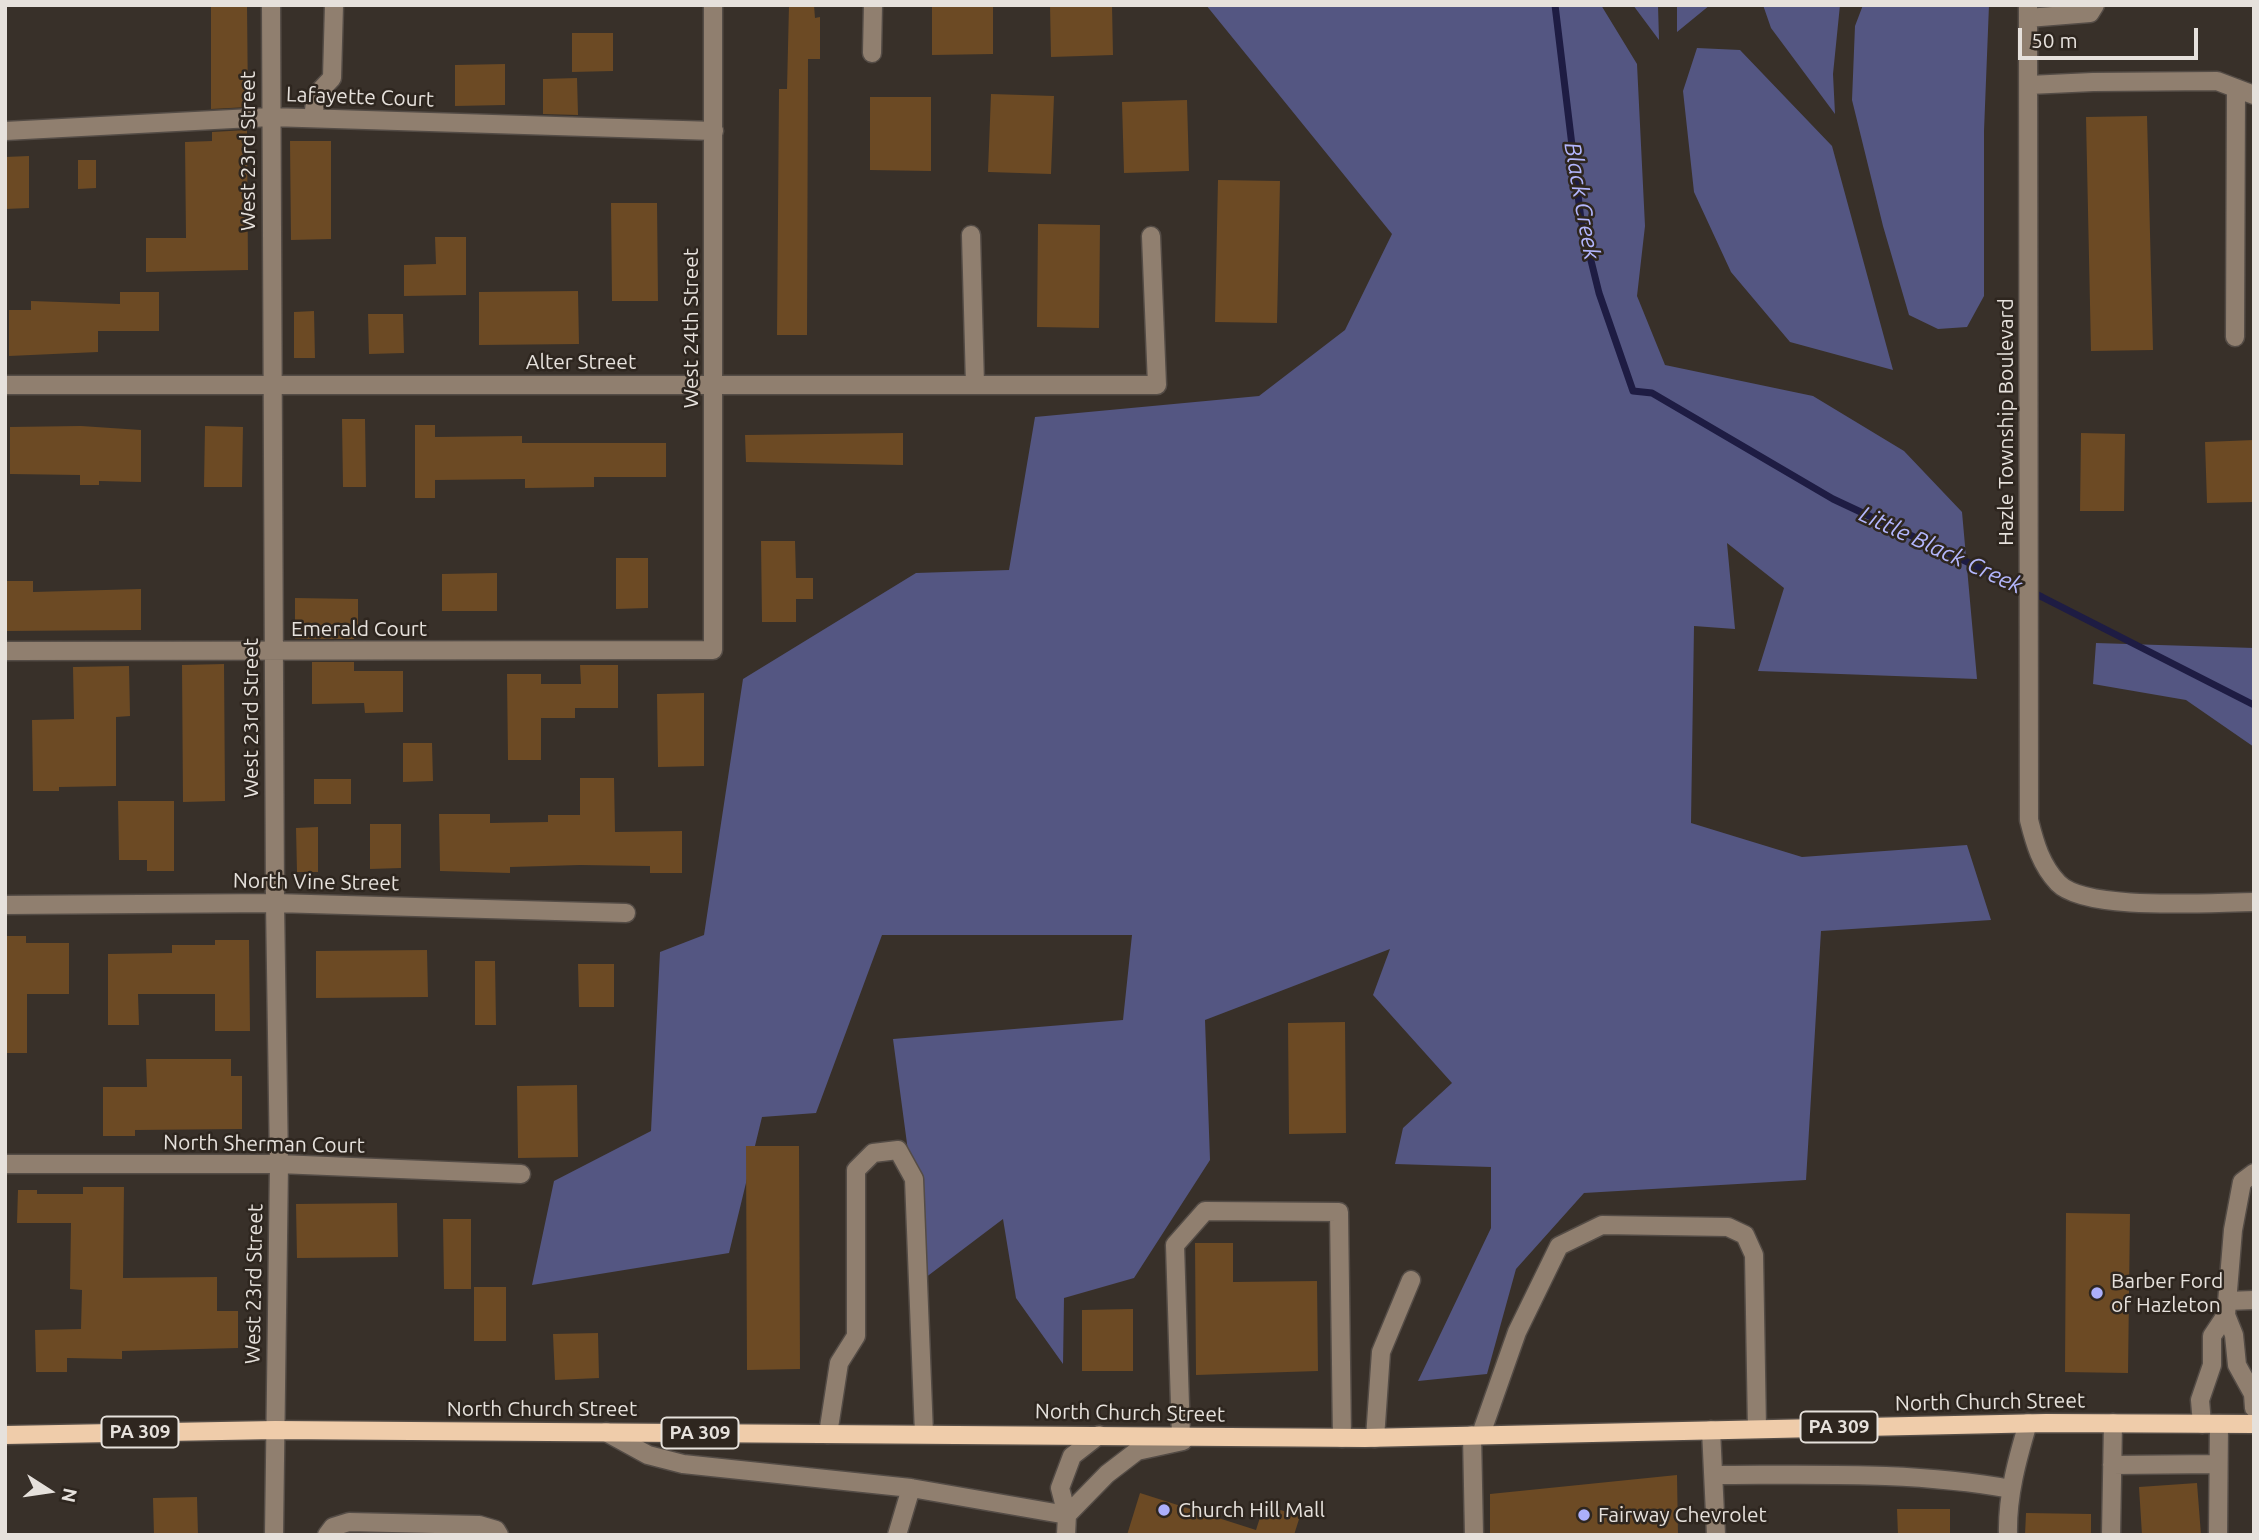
<!DOCTYPE html>
<style>
body{margin:0}
#map{position:relative;width:2259px;height:1540px;overflow:hidden;background:#383029;font-family:Ubuntu,sans-serif}
canvas{display:block}
.frame{position:absolute;inset:0;border:7px solid #e6e1dc;pointer-events:none}
.north{position:absolute;left:14px;top:1456px;width:70px;height:70px;-webkit-text-stroke:5px #2e261f;paint-order:stroke;rotate:102deg;font-size:19px;font-weight:700;line-height:28px;text-align:center;color:#e6e1dc}
.north::after{content:'';display:block;margin:auto;width:24px;height:32px;background:#e6e1dc;clip-path:polygon(50% 0,100% 100%,50% 72%,0 100%)}
.scale{position:absolute;left:2018px;top:28px;width:180px;height:32px;box-sizing:border-box;border:4px solid #e6e1dc;border-top:0;padding-left:9px;font-size:21px;line-height:24px;white-space:nowrap;color:#e6e1dc;-webkit-text-stroke:5px #2e261f;paint-order:stroke}
</style>
<div id="map">
<canvas width="2259" height="1540"></canvas>
<div class="frame"></div>
<div class="north">N</div>
<div class="scale">50 m</div>
</div>
<script>
const ctx = document.querySelector('canvas').getContext('2d');
ctx.lineJoin = 'round';
function fill(path, color) { ctx.fillStyle = color; ctx.fill(path, 'evenodd'); }
function trace(path, color, width, dash) { ctx.strokeStyle = color; ctx.lineWidth = width; ctx.lineCap = dash ? 'butt' : 'round'; ctx.setLineDash(dash || []); ctx.stroke(path); }
function write(font, color, halo, rows, align = 'center') {
  ctx.font = font + ' Ubuntu,sans-serif'; ctx.lineWidth = 5; ctx.setLineDash([]); ctx.textBaseline = 'middle'; ctx.strokeStyle = halo; ctx.fillStyle = color; for (const [text, x, y, turn = 0] of rows) {
    ctx.save(); ctx.translate(x, y); ctx.rotate((+turn || 0) * Math.PI / 180); ctx.textAlign = isNaN(turn) ? turn : align; if (halo) ctx.strokeText(text, 0, 0); ctx.fillText(text, 0, 0); ctx.restore();
  }
}
fill(new Path2D(`
 M1206 5H1601L1637 64 1645 226 1637 296 1665 365 1813 396 1904 451 1962 512 1977 679 1758 671 1784 588 1727 543 1735 629 1694 626 1691 823 1802 857 1967 845 1991 920 1821 931 1806 1180 1584 1193 1516 1269 1487 1374 1418 1381 1491 1228V1167L1395 1164 1403 1128 1452 1083 1373 995 1390 949 1205 1020 1210 1160 1134 1278 1064 1298 1063 1364 1016 1298 1003 1219 925 1278 893 1039 1123 1020 1132 935H882L816 1113 762 1117 729 1253 532 1285 554 1181 651 1131 660 952 704 935 743 679 916 573 1009 570 1035 417 1259 396 1345 330 1392 234Z
 M1633 5H1658L1659 40Z
 M1677 5H1710L1677 32Z
 M1763 5H1840L1833 74 1835 114 1771 28Z
 M1863 5H1989L1984 131V296L1967 327 1938 329 1909 315 1883 226 1852 100 1855 26Z
 M1697 48 1740 50 1832 146 1893 370 1790 342 1731 272 1694 192 1683 91Z
 M2096 643 2254 648V747L2186 700 2093 684Z`), '#545682');
trace(new Path2D(`
 M1555 5 1581 220 1599 293 1633 391 1652 393 1833 499 2042 597 2254 705`), '#1e1c43', 7);
fill(new Path2D(`
 M211 5H247L248 107 211 109Z
 M789 5H814L815 18 820 17V59H808L807 335H777L779 89H787Z
 M932 5H993V54L932 55Z
 M1050 5H1112L1113 55 1051 57Z
 M572 33H613V71L572 72Z
 M505 64V105L455 106V65Z
 M577 78 578 115 543 114V79Z
 M991 94 1054 96 1051 174 988 172Z
 M870 97H931V171L870 170Z
 M1187 100 1189 171 1124 173 1122 102Z
 M2147 116 2153 350 2091 351 2086 117Z
 M247 130 248 270 146 272V238H186L185 142 212 141V132Z
 M290 141H331V239L291 240Z
 M29 156V208L5 209V157Z
 M78 160H96V188L78 189Z
 M1218 180 1280 181 1277 323 1215 322Z
 M611 203H657L658 301H612Z
 M1038 224 1100 225 1099 328 1037 327Z
 M435 237H466V295L404 296V265L436 264Z
 M578 291 579 344 479 345V292Z
 M120 292H159V331H98V352L9 356V310H31V301L120 304Z
 M314 311 315 358H294V312Z
 M368 314H403L404 353 369 354Z
 M342 419H365L366 487H343Z
 M415 425H435V437L522 436V443H666V477H594V487L525 488V479L435 480V498H415Z
 M81 426 141 430V482L99 481V485H80V475L10 474V427Z
 M205 426 243 427 242 487H204Z
 M903 433V465L746 462 745 435Z
 M2081 433 2125 434 2124 511H2080Z
 M2254 440V502L2207 503 2205 442Z
 M761 541H795L796 578H813V599H796V622H762Z
 M616 558H648V608L616 609Z
 M497 573V611H442V574Z
 M5 581H33V592L141 589V630L5 631Z
 M295 598 358 599V631H354V639H295Z
 M312 662H354V671H403V712L365 713 364 703 312 704Z
 M224 664 225 801 183 802 182 665Z
 M580 665H618V708H575V718H541V760H508L507 674H541V684H581Z
 M129 666 130 716 116 717V786L59 787V791H33L32 720 74 719 73 667Z
 M704 693V766L658 767 657 694Z
 M403 743H432L433 781 403 782Z
 M580 778H614L615 832 682 831V873H650V866L580 865 510 867V873L440 871 439 814H490V823L548 822V815H580Z
 M314 779H351V804H314Z
 M118 801H174V871H147V860H119Z
 M370 824H401V868L370 869Z
 M318 827V872H297L296 828Z
 M5 936H26V943H69V994H27V1053H5Z
 M215 940H249L250 1031H215V994H138L139 1025H108V954L172 953V945H215Z
 M427 950 428 997 316 998V951Z
 M475 961H495L496 1025H475Z
 M578 964H614V1007H579Z
 M1345 1022 1346 1133 1289 1134 1288 1023Z
 M146 1059H231V1076H242V1129L135 1130V1136H103V1087H147Z
 M577 1085 578 1157 518 1158 517 1086Z
 M746 1146H799L800 1369 747 1370Z
 M83 1187H124L123 1278 217 1277V1311H238V1348L122 1351V1359L67 1358V1372H36L35 1330 81 1329 82 1290 70 1289 71 1223H17L18 1190H37V1194H83Z
 M397 1203 398 1257 297 1258 296 1204Z
 M2066 1213 2130 1214 2128 1373 2065 1372Z
 M443 1219H471V1289H444Z
 M1195 1243H1233V1282L1317 1281 1318 1371 1196 1375Z
 M474 1287H506V1341H474Z
 M1133 1309V1371H1082V1310Z
 M598 1333 599 1378 555 1380 553 1334Z
 M1677 1475 1678 1535H1490V1494Z
 M2197 1483 2201 1535H2142L2139 1487Z
 M1140 1493 1256 1530 1264 1505 1300 1516 1294 1535H1127Z
 M197 1497 198 1535H154L153 1498Z
 M1897 1509H1950V1535H1898Z
 M2026 1513 2091 1514V1535H2025Z`), '#6c4a24');
const minor = new Path2D(`
 M271 5 275 903 279 1164 274 1535
 M2028 5 2029 820C2035 844 2041 865 2058 883 2086 912 2212 902 2254 902
 M2028 18 2090 13 2095 5
 M872 53 873 5
 M2029 85 2093 82 2217 81 2254 95
 M313 118 316 95 332 78 334 5
 M5 131 271 117 714 131
 M971 235 975 385
 M2235 337 2236 88
 M5 385H1157L1151 236
 M5 651 713 650V5
 M5 905 275 903 626 913
 M5 1164H279L521 1174
 M2254 1173 2242 1182 2233 1230 2226 1315 2234 1335 2237 1365 2253 1394 2254 1408
 M2227 1301 2254 1300
 M2202 1424 2200 1400 2212 1365V1336L2226 1315
 M1711 1430 1716 1535
 M606 1432 648 1455 683 1464 911 1488 1067 1515 1066 1535
 M828 1434 839 1363 856 1336V1170L873 1153 898 1150 914 1179 924 1434
 M1481 1434 1517 1332 1559 1246 1602 1225 1728 1227 1745 1235 1754 1255 1757 1429
 M1099 1435 1072 1456 1060 1488 1067 1515 1107 1474 1137 1451 1183 1441
 M1472 1435 1474 1535
 M1181 1437 1175 1245 1205 1211 1339 1212 1342 1438
 M1375 1438 1381 1352 1411 1280
 M2112 1465 2218 1464
 M1714 1475C1813 1475 1913 1471 2011 1489
 M327 1535 333 1527 349 1522 479 1525 496 1530 499 1535
 M897 1535 911 1488
 M2008 1535C2007 1496 2017 1460 2028 1423
 M2111 1535 2113 1423
 M2218 1535 2219 1424`);
const major = new Path2D(`
 M5 1435 275 1430 1365 1438 2046 1423 2254 1424`);
trace(minor, '#544c46', 21);
trace(major, '#544c46', 21);
trace(minor, '#907f6f', 18);
trace(major, '#efccaa', 18);
for (const [x, y, r, color] of [
 [2097,1293,7,"#acaffb"],
 [1164,1510,7,"#acaffb"],
 [1584,1515,7,"#acaffb"]
]) { const dot = new Path2D(); dot.arc(x, y, r, 0, 2 * Math.PI); ctx.fillStyle = color; ctx.fill(dot); trace(dot, '#2e261f', 2.5); }
for (const [x, y, w] of [
 [1839,1427,77],
 [140,1432,77],
 [700,1433,77]
]) { const box = new Path2D(); box.roundRect(x - w / 2, y - 15.5, w, 31, 5); ctx.fillStyle = '#2e261f'; ctx.fill(box); trace(box, '#e6e1dc', 2); }
write('bold 19px', '#e6e1dc', null, [
 ["PA 309",1839,1427],
 ["PA 309",140,1432],
 ["PA 309",700,1433]
]);
write('21px', '#e6e1dc', '#2e261f', [
 ["Lafayette Court",360,97,2],
 ["West 23rd Street",248,151,-90],
 ["West 24th Street",691,328,-90],
 ["Alter Street",581,362],
 ["Hazle Township Boulevard",2006,422,-90],
 ["Emerald Court",359,629],
 ["West 23rd Street",251,718,-90],
 ["North Vine Street",316,882,1],
 ["North Sherman Court",264,1144,1],
 ["West 23rd Street",254,1284,-89],
 ["North Church Street",1990,1402,-1],
 ["North Church Street",542,1409],
 ["North Church Street",1130,1413,1]
]);
write('21px', '#e6e1dc', '#2e261f', [
 ["Barber Ford",2111,1281],
 ["of Hazleton",2111,1305],
 ["Church Hill Mall",1178,1510],
 ["Fairway Chevrolet",1598,1515]
], 'left');
write('italic 23px', '#b3b6fd', '#2e261f', [
 ["Black Creek",1582,201,80],
 ["Little Black Creek",1941,550,25]
]);
</script>
